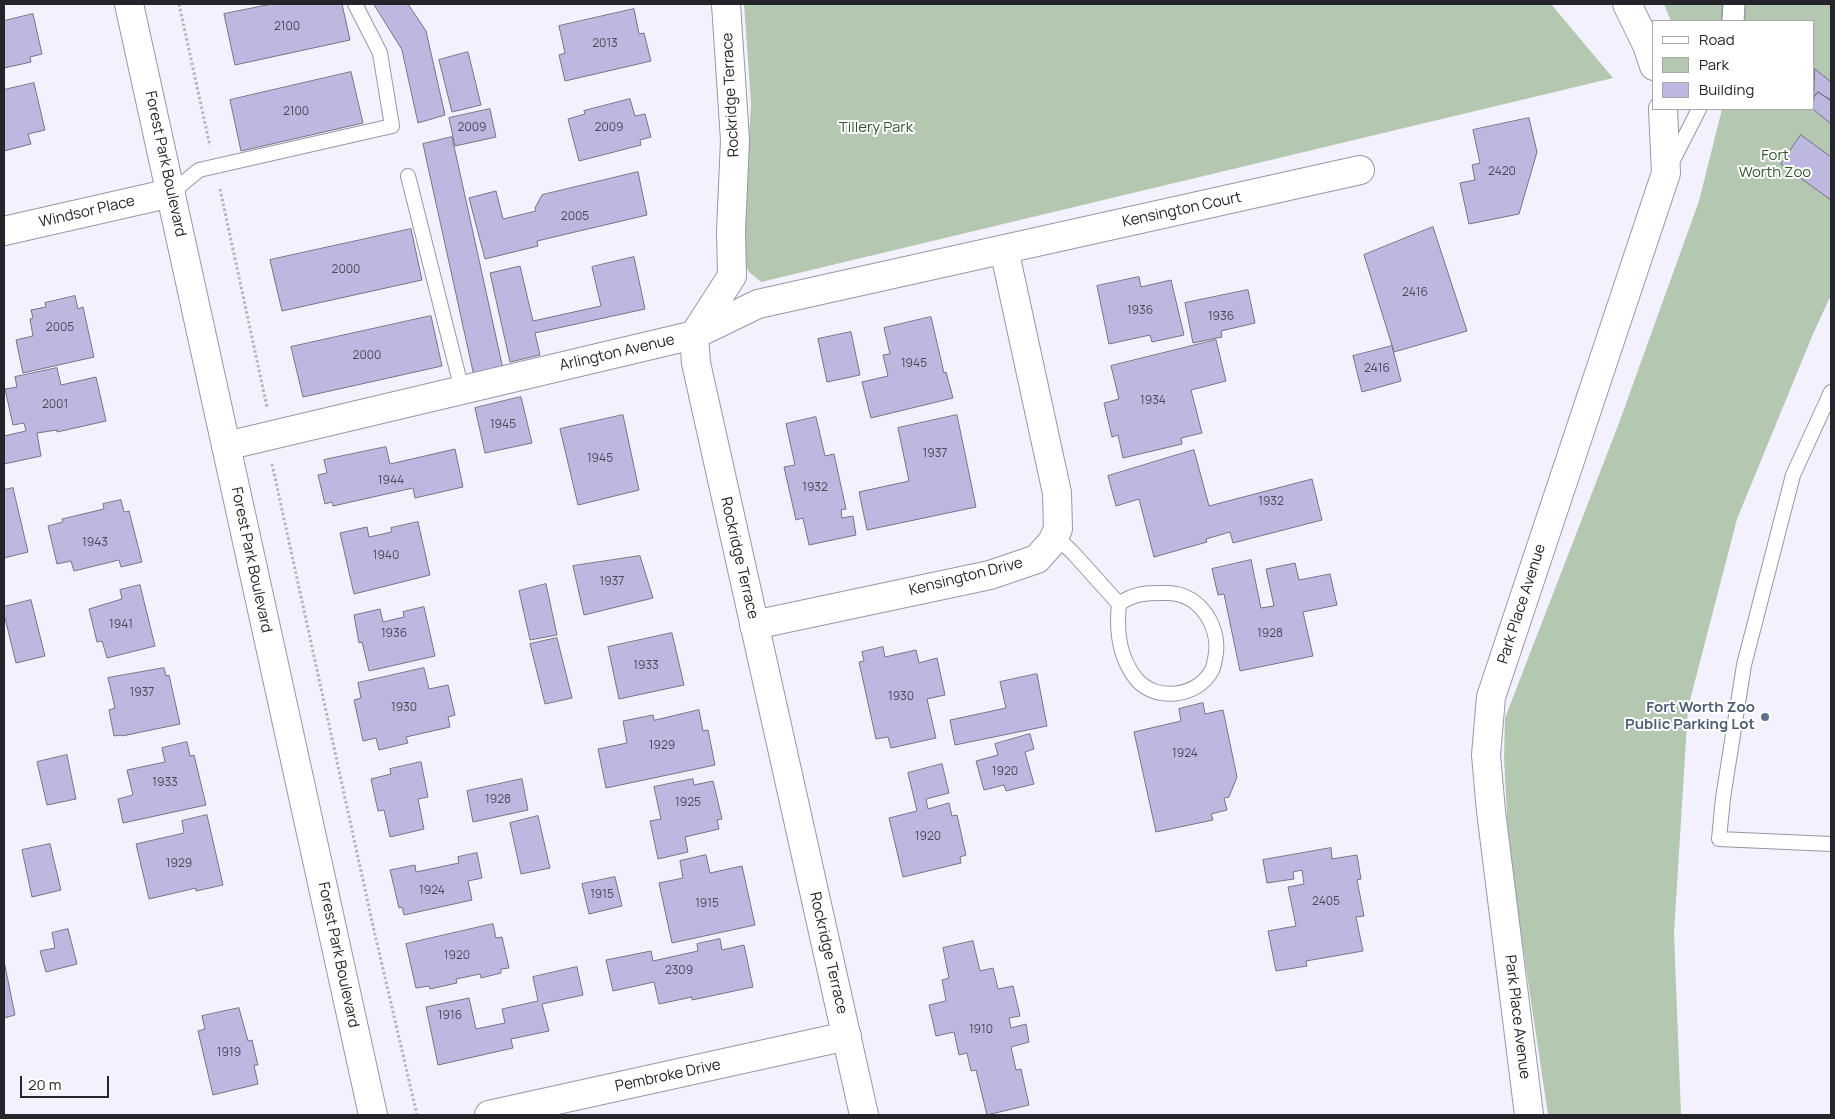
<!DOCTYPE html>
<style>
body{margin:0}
#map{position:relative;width:1835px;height:1119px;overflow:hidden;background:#f3f1fd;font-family:Manrope,sans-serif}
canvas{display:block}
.frame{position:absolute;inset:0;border:5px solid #25242b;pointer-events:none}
.legend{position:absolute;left:1652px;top:20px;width:162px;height:90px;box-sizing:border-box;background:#fff;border:1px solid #a8a7aa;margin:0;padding:6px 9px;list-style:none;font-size:15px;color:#25242b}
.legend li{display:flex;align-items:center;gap:10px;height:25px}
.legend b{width:25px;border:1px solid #a8a7aa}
.scale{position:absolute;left:20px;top:1076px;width:89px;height:22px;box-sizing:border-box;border:2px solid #25242b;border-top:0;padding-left:6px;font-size:15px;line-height:18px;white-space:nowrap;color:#25242b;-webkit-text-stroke:4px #fff;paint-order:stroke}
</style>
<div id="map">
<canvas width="1835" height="1119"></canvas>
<div class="frame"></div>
<ul class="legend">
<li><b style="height:6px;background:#fff"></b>Road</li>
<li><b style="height:14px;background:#b4c7b1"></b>Park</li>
<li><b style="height:14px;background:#bdb8e0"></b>Building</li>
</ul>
<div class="scale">20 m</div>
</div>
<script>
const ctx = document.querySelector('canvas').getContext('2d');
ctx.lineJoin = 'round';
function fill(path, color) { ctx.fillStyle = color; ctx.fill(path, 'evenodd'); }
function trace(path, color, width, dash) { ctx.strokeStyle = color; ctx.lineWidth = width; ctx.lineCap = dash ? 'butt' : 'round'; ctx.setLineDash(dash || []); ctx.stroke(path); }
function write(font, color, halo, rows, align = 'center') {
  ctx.font = font + ' Manrope,sans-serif'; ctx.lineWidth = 4; ctx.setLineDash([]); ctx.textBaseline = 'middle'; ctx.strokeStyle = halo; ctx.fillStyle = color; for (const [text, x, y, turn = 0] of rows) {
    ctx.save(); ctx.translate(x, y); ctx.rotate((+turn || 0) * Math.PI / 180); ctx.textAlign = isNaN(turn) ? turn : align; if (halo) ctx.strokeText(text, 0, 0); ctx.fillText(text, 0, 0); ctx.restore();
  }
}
fill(new Path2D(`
 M744 4H1551L1613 78 761 282 749 272 742 258 751 103Z
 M1664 4H1831V295L1813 334 1737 519 1688 708 1674 933 1681 1115H1548L1509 853 1504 758 1505 718 1619 423 1699 201 1722 109H1814V21H1671Z`), '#b4c7b1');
const building = new Path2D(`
 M272 4H342L350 40 235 65 224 14Z
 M374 4H408L426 31 445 115 418 123 402 50Z
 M634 9 639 34 644 33 651 61 565 81 559 55 565 53 559 26Z
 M33 14 42 54 30 57 31 62 4 68V21Z
 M468 52 481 105 452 112 439 60Z
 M1815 69 1831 82V101L1818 92 1814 97Z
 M351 72 363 123 241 151 230 100Z
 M34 83 45 130 28 134 31 144 4 151V90Z
 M1818 92 1831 100V124L1813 109 1814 97Z
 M630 99 635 116 645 114 651 137 640 140 641 145 579 161 568 119 585 114 584 111Z
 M490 109 496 137 455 146 449 118Z
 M1529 118 1537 152 1519 214 1469 224 1460 183 1475 180 1472 165 1480 163 1473 130Z
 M1801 135 1831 157V200L1781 164Z
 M452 137 503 369 474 376 423 144Z
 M638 172 647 215 537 241 538 246 485 259 469 198 496 191 503 219 536 211 535 208 542 195Z
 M1433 227 1467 331 1394 352 1364 255Z
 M411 229 422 280 282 311 270 260Z
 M634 257 645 309 535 333 540 355 510 362 490 273 520 266 533 321 601 306 592 267Z
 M1139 277 1141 287 1171 280 1184 335 1152 342 1150 335 1109 344 1097 286Z
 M1248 290 1255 323 1221 331 1222 337 1193 343 1185 303Z
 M75 296 78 309 83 307 94 357 23 373 16 340 33 336 30 319 33 318 31 310 46 307 45 303Z
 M431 316 442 366 303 397 291 347Z
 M931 317 944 373 946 372 953 398 871 418 862 382 888 376 883 355 890 354 884 328Z
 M851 332 860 375 827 382 818 339Z
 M1216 340 1226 381 1191 390 1202 433 1181 438 1182 444 1123 458 1118 435 1112 437 1104 403 1119 399 1111 366Z
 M1392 346 1401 381 1362 392 1353 356Z
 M57 368 61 385 96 377 106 421 57 432V430L37 433 41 456 4 464V434V436L26 431 24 423 13 425 5 389 17 387 15 377Z
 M521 397 532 443 485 453 475 408Z
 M623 415 639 490 578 505 560 429Z
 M957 415 976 507 867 530 859 492 909 481 898 428Z
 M816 417 825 456 834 454 846 509 841 510 842 518 853 516 856 535 809 545 803 518 796 520 784 467 795 465 786 424Z
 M386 447 390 464 455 449 463 487 415 498 413 488 333 506 332 502 325 504 318 475 327 473 324 460Z
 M1194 450 1209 506 1312 479 1322 520 1233 543 1230 532 1206 539 1207 542 1154 557 1139 499 1116 506 1108 476Z
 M13 488 28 552 4 558V490Z
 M121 500 124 512 129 511 142 562 121 567 119 560 74 571 71 561 57 564 48 526 63 522 62 519 104 509 103 504Z
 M418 522 430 575 354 594 340 533 367 527 369 537 392 532 391 528Z
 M640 556 653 598 584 615 573 566Z
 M1251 560 1261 608 1274 606 1266 569 1295 563 1299 580 1330 574 1337 605 1303 612 1313 656 1240 671 1224 594 1218 595 1212 569Z
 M546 584 557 635 530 640 519 591Z
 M140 585 155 646 107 658 102 641 97 642 89 609 122 599 120 590Z
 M31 600 45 656 16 663 4 614V607Z
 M424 607 435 656 369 671 362 642 359 643 354 615 380 609 383 622 404 617 403 612Z
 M672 633 684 685 619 699 608 647Z
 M557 638 572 698 545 704 530 644Z
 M883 647 885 657 916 650 919 663 937 658 945 695 927 699 936 738 891 748 888 737 876 739 859 662 864 661 862 652Z
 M164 668 166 676 169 675 180 724 122 736 121 735 114 736 109 710 115 708 108 678Z
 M424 668 429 689 448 685 455 715 448 717 450 727 406 737 408 743 379 750 376 738 363 741 354 700 361 698 358 683Z
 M1037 674 1047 726 955 745 950 720 1006 708 1000 682Z
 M1203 703 1205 714 1223 710 1237 777 1229 797 1224 798 1227 810 1211 814 1213 820 1156 832 1134 732 1181 721 1179 709Z
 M699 710 703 731 708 730 715 765 606 788 598 749 627 743 623 721 653 715 654 720Z
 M1030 734 1034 749 1025 752 1034 784 1006 791 1004 785 984 790 976 761 998 755 995 744Z
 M187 742 190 756 194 755 206 805 123 823 118 799 133 795 127 770 165 762 162 748Z
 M67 755 76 799 47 805 37 762Z
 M421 762 428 797 418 799 424 829 390 837 384 810 378 811 371 779 391 774 390 769Z
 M942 764 949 793 926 799 928 809 949 803 952 816 957 815 966 855 960 857 961 863 903 877 889 818 917 811 908 773Z
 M522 779 528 810 473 822 467 791Z
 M693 779 694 785 713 781 722 819 717 820 719 829 685 837 688 852 658 859 650 821 661 819 654 787Z
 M207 815 223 885 196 891V888L149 899 136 844 184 833 182 821Z
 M538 816 550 868 521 874 510 823Z
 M50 844 61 890 32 897 22 850Z
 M1331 848 1332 859 1357 855 1361 879 1357 880 1364 916 1356 917 1363 951 1306 961 1307 966 1276 971 1268 931 1296 926 1288 887 1304 884 1302 870 1293 872 1294 879 1267 883 1263 860Z
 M477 853 482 878 468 881 472 900 404 915 402 907 399 908 390 870 415 865 416 872 459 863 458 857Z
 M706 855 710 873 742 866 755 925 672 943 659 883 683 878 680 861Z
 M615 877 622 906 589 914 582 884Z
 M493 924 496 938 502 937 509 968 501 969V973L481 978 480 974 456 979 457 983 430 989 429 986 416 988 406 944Z
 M68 929 77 964 46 972 40 951 55 948 52 933Z
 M720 939 722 950 744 945 753 987 692 1000V997L659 1004 654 982 613 991 606 960 651 951 653 961 698 951 697 944Z
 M973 941 980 971 993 968 998 989 1013 986 1020 1016 1009 1018 1011 1028 1026 1024 1029 1042 1011 1047 1016 1070 1021 1069 1029 1105 987 1115 976 1070 971 1071 967 1053 959 1055 954 1032 936 1036 929 1005 946 1001 942 980 949 978 943 948Z
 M4 961 15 1015 4 1018Z
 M577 967 583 995 542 1004 549 1031 511 1039 513 1048 438 1065 426 1007 469 998 476 1029 505 1023 502 1009 538 1001 533 977Z
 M239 1008 248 1041 252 1040 258 1065H254L258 1084 213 1095 198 1031 205 1029 202 1016Z`);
fill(building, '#bdb8e0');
trace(building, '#767484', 1);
const service = new Path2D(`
 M1671 164 1699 109
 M408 176 462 390
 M171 193 199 170 392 126 380 53 355 4
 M1831 392 1793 475 1744 665 1723 798 1719 839 1831 844
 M1055 535 1075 555 1119 604C1116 632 1119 658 1137 680 1157 702 1198 697 1212 670 1214 667 1214 662 1215 659 1222 629 1201 594 1169 593 1149 593 1135 592 1119 604`);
const pedestrian = new Path2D(`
 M1733 21 1734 4`);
const minor = new Path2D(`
 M726 4 735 140 731 231 732 276 694 335 696 363 864 1115
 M1627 4 1647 45 1654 66
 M4 231 171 193
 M226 446 694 335 758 304 1360 170
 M754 625 990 575 1037 559 1052 542 1058 529 1057 493 1004 249
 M489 1115 847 1036
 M1529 1115 1491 811 1486 755 1491 697 1666 173 1663 109`);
const secondary = new Path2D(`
 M129 4 373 1115`);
trace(service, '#9996a7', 16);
trace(pedestrian, '#9996a7', 24);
trace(minor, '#9996a7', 30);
trace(secondary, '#9996a7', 30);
trace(new Path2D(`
 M179 4 210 146
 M220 189 267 407
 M272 464 373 926 417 1115`), '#b5b3be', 3, [2.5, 2.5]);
trace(service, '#fff', 14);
trace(pedestrian, '#fff', 21);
trace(minor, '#fff', 28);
trace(secondary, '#fff', 28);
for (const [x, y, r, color] of [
 [1765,717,5,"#5c6f8a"]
]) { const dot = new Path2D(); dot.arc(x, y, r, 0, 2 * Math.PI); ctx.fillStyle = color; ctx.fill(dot); trace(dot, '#fff', 2); }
write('12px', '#4b4958', null, [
 ["2100",287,27],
 ["2013",605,44],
 ["2100",296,112],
 ["2009",472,128],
 ["2009",609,128],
 ["2420",1502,172],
 ["2005",575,217],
 ["2000",346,270],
 ["2416",1415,293],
 ["1936",1140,311],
 ["1936",1221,317],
 ["2005",60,328],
 ["2000",367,356],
 ["1945",914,364],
 ["2416",1377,369],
 ["1934",1153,401],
 ["2001",55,405],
 ["1945",503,425],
 ["1937",935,454],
 ["1945",600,459],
 ["1944",391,481],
 ["1932",815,488],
 ["1932",1271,502],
 ["1943",95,543],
 ["1940",386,556],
 ["1937",612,582],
 ["1941",121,625],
 ["1936",394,634],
 ["1928",1270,634],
 ["1933",646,666],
 ["1937",142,693],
 ["1930",901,697],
 ["1930",404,708],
 ["1929",662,746],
 ["1924",1185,754],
 ["1920",1005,772],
 ["1933",165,783],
 ["1928",498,800],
 ["1925",688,803],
 ["1920",928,837],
 ["1929",179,864],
 ["1924",432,891],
 ["1915",602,895],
 ["2405",1326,902],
 ["1915",707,904],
 ["1920",457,956],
 ["2309",679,971],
 ["1916",450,1016],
 ["1910",981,1030],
 ["1919",229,1053]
]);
write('15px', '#25242b', '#fff', [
 ["Rockridge Terrace",731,95,-93],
 ["Forest Park Boulevard",165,164,78],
 ["Kensington Court",1182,210,-12],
 ["Windsor Place",87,212,-13],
 ["Arlington Avenue",617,353,-13],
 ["Rockridge Terrace",739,558,77],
 ["Forest Park Boulevard",251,560,78],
 ["Kensington Drive",966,577,-14],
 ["Park Place Avenue",1522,604,-72],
 ["Rockridge Terrace",828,953,77],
 ["Forest Park Boulevard",338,955,78],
 ["Park Place Avenue",1517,1017,83],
 ["Pembroke Drive",668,1076,-12]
]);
write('15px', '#30582a', '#fff', [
 ["Tillery Park",876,128],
 ["Fort",1775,156],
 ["Worth Zoo",1775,173]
]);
write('bold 15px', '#4e5e75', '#fff', [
 ["Fort Worth Zoo",1755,708],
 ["Public Parking Lot",1755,725]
], 'right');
</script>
